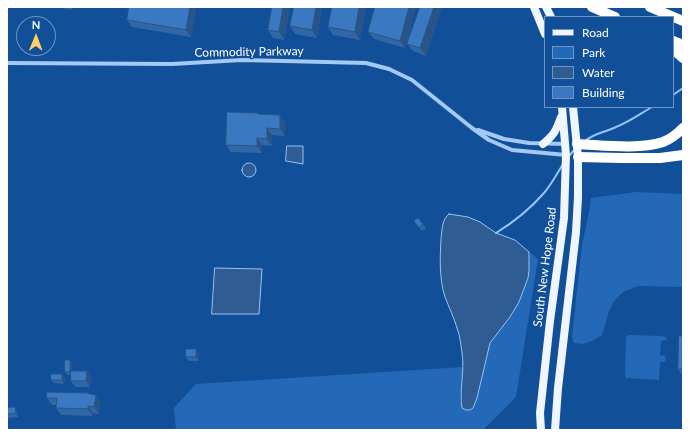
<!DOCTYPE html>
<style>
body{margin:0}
#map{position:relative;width:690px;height:437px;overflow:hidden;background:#114f99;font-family:Lato,sans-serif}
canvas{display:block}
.frame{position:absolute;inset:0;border:8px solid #fff;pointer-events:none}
.legend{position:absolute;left:544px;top:16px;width:130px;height:92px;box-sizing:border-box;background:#114f99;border:1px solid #7095c2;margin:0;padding:5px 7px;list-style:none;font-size:12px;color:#fff}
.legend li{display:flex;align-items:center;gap:8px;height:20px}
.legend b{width:20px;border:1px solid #7095c2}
.north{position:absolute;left:16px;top:16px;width:40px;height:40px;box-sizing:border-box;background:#114f99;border:1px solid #7095c2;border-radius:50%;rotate:1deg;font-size:11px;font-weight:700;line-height:16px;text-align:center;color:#fff}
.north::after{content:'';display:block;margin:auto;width:14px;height:18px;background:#ffd066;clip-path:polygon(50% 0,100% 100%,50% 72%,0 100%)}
</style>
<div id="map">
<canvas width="690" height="437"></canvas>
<div class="frame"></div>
<ul class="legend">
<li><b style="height:5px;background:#f0f6ff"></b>Road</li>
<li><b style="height:11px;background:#2469b8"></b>Park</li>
<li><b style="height:11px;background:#2f5c92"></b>Water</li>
<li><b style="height:11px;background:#3a78c1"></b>Building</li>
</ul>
<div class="north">N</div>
</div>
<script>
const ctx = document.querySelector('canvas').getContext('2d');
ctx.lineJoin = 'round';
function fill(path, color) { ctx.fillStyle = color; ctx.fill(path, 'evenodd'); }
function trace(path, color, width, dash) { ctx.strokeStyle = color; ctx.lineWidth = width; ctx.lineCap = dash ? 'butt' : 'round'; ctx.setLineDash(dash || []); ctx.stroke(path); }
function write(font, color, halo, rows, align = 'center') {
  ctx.font = font + ' Lato,sans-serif'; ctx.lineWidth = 3; ctx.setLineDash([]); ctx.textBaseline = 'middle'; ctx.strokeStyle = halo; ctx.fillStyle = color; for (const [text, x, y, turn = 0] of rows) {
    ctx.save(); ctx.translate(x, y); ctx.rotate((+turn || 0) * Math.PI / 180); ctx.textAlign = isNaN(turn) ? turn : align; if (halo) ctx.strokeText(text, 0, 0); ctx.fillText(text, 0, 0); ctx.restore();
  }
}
fill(new Path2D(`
 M636 192 683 194V287L638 286 623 292 614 301 609 311 602 335 592 341 583 344 574 343 572 337 582 245 589 213 591 198Z
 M529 252 538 259 516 397 483 430H176L174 408 196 384 463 367 460 400 462 408 477 398 490 343 510 317 519 302 528 278 529 270Z
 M629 335 662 336 666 337 667 339 665 340 661 341 660 355 665 356 666 360 664 362H660L659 380 626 378 625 377 626 338 627 336Z`), '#2469b8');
const water = new Path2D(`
 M287 146H303V164L286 161Z
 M242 170a7 7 0 1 1 14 0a7 7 0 1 1-14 0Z
 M449 214 468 217 480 222 496 233 515 240 529 252V270L528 278 519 302 510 317 490 343 477 398 473 408 470 410H466L462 408C459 389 465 371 462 353 461 345 460 336 457 328 454 318 449 307 445 297 439 278 440 258 441 239 442 230 442 219 449 214Z
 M215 268 262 269 259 314H212Z`);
fill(water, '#2f5c92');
trace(water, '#95c4f7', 1);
trace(new Path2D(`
 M673 95 683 88
 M585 141C594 133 606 132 616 127 629 122 640 114 652 107
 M569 156 575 149
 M496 233C514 222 530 209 544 193 551 185 557 174 563 164`), '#95c4f7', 2);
trace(new Path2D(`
 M7 63 172 64 242 60 366 63 389 69 412 80 472 128 489 140 512 150 566 155
 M478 130 504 139 529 143 565 144`), '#a3c9f4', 4);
trace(new Path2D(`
 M534 7 545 34
 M546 7 551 17
 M543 144C554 135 556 131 561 117
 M541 430 540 413 550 321 564 218 566 155 562 107
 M555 430 558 388 576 232 578 197V157L573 107`), '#f0f6ff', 8);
trace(new Path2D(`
 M592 7 615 17
 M650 7 683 21
 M673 41 683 45
 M673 49 683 58
 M577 144C602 145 638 150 663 142 671 139 677 134 683 128
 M578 157 621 158H660L683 155`), '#fff', 10);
fill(new Path2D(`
 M55 7H72V10Z
 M129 7H196L191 37 132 27 127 20Z
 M272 7H290L284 40 273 38 268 30Z
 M294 7H322L317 38 295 34 290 26Z
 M366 7 360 40 333 35 328 27Z
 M416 7 405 48 374 39 368 32Z
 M420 7H442L426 56 413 51 407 44Z
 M259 114 285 122V136L272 135V146L262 145V153L231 152 226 145Z
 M414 221 423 224 426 228 422 231Z
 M683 336V376L678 369Z
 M199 353V361H189L186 357Z
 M70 360 72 364V371L91 376 90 387H75L71 381V375H67L65 372Z
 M62 374 65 378 64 384 54 383 51 380Z
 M89 393V394L96 395 100 401 99 414 93 413V416L61 415 56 408V405H52L47 398Z
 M7 408 18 411V417L7 418Z`), '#3267a6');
fill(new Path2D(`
 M190 7H196L191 37 186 30Z
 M283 7H290L284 40 279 32Z
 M316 7H322L317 38 312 30Z
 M359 7H366L360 40 355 32Z
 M409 7H416L405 48 400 41Z
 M434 7H442L426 56 420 48Z
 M280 115 285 122V136L280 129Z
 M267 128 272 135V146L267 139Z
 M257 138 262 145V153L257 146Z
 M196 349 199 353V361L196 357Z
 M70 360 72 364V375L70 372Z
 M87 371 91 376 90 387 86 381Z
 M62 374 65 378 64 384 62 380Z
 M96 395 100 401 99 414 94 407Z
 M88 406 93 413V416L88 409Z
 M15 407 18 411V417L16 413Z`), '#295487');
const building = new Path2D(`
 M129 7H190L186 30 127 20Z
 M272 7H283L279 32 268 30Z
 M294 7H316L312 30 290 26Z
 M332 7H359L355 32 328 27Z
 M375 7H409L400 41 368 32Z
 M420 7H434L420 48 407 44Z
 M227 112 258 113V114L280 115V129L267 128V139L257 138V146L226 145Z
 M418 218 423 224 419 228 414 221Z
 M679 336H683V369H678Z
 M186 349H196V357H186Z
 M65 360H70V372H65Z
 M71 371H87L86 381H71Z
 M51 374H62V380H51Z
 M47 392 89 393V394L96 395 94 407 88 406V409L56 408 57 398H47Z
 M15 407 16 413 7 414V408Z`);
fill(building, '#3a78c1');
trace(building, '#295487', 1);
write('12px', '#fff', '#114f99', [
 ["Commodity Parkway",249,52,-1],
 ["South New Hope Road",545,267,-83]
]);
</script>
